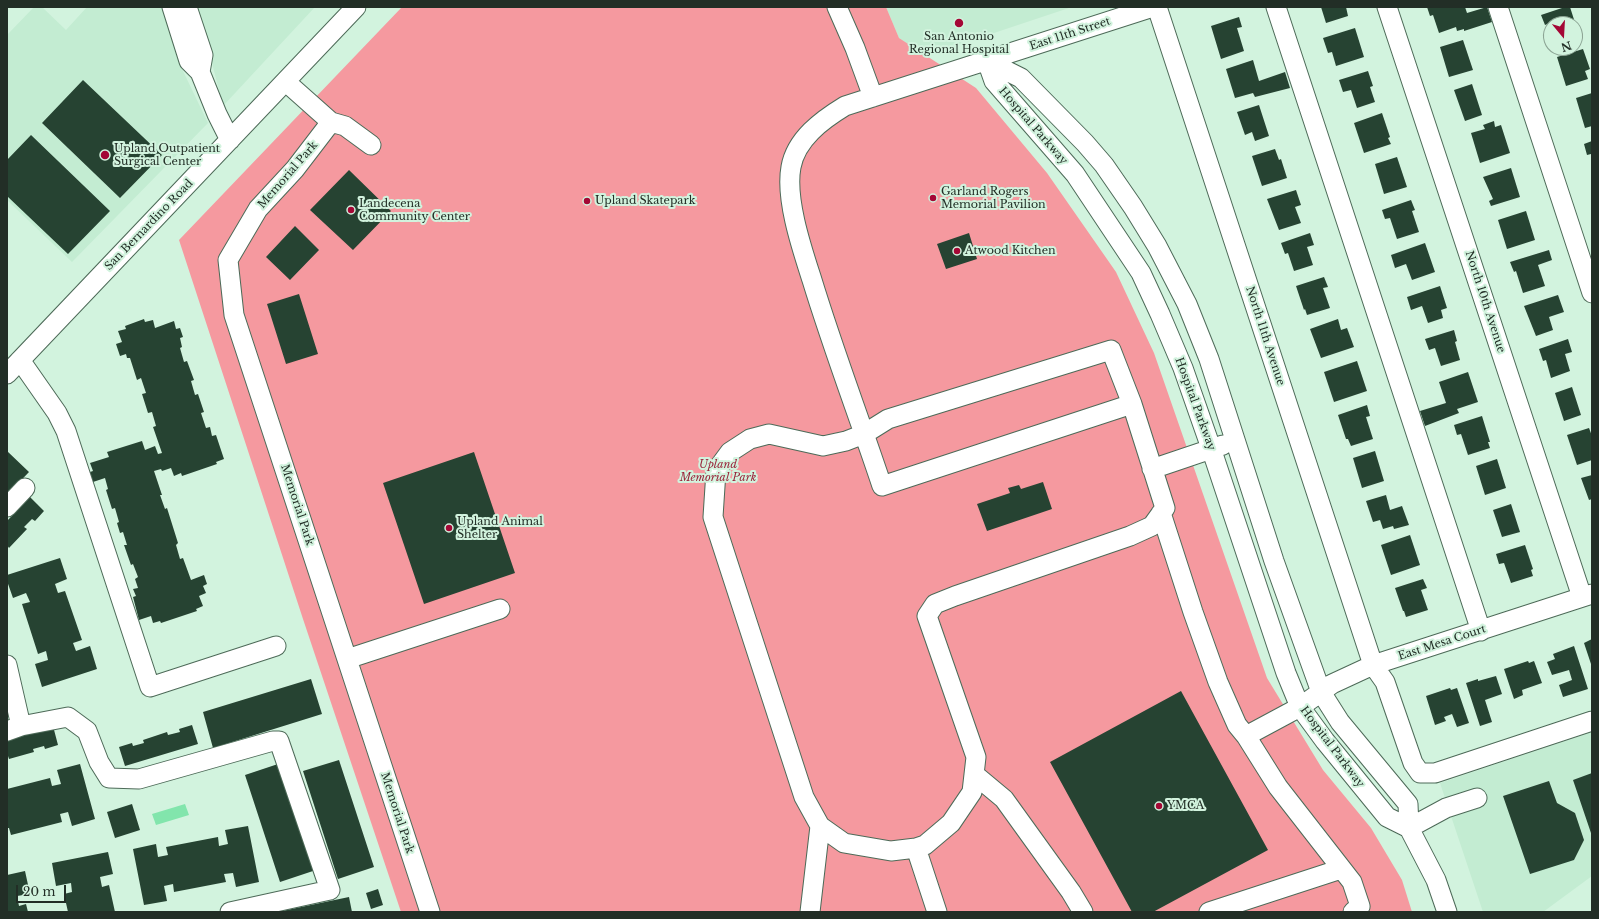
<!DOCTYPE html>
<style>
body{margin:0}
#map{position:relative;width:1599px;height:919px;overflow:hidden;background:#d2f3de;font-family:"Libre Baskerville",serif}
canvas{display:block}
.frame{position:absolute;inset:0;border:8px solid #222e26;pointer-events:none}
.north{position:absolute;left:1543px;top:16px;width:40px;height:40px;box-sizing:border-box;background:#d2f3de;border:1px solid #8ca494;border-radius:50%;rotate:162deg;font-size:11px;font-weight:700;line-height:16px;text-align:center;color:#222e26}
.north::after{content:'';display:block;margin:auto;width:14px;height:18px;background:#a40735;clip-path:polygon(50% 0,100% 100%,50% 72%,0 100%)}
.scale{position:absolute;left:16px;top:885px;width:50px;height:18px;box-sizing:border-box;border:2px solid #222e26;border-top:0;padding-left:5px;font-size:12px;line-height:14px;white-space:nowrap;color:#222e26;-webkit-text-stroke:3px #d2f3de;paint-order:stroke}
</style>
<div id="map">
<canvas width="1599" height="919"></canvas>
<div class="frame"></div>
<div class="north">N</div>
<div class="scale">20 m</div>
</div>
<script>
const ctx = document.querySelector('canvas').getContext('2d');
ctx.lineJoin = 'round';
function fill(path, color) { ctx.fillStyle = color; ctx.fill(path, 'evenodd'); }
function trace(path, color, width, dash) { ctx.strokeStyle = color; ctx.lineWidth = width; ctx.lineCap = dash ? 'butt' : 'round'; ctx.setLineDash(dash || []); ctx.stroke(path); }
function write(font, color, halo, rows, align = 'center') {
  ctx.font = font + ' "Libre Baskerville",serif'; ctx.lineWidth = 4; ctx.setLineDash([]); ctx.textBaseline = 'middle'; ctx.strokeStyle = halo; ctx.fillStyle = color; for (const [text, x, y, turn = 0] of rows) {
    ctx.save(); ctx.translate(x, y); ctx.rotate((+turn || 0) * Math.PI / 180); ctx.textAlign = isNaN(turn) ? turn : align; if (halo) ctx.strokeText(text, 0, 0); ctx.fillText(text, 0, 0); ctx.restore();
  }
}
fill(new Path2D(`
 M34 7H42L66 30 87 7H162L183 71 208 123 72 262 7 200V35Z
 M195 7H315L223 106 212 63Z
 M886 7H1072L925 56 899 38Z
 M1592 732V876L1543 912H1483L1440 783Z`), '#c3ecd2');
fill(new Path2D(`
 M402 7H886L899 38 976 88 1047 173 1116 272 1154 353 1267 678 1323 770 1371 828 1402 880 1412 912H401L303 619 179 240Z`), '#f5999f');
fill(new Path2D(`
 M185 804 189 815 156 825 152 814Z`), '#82e5ac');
fill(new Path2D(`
 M1321 7H1346L1348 16 1326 23Z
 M1427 7H1465L1467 13 1487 7 1492 22 1464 31V29L1457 31 1456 27 1439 33 1433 15 1430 16Z
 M1565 7H1570L1577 29 1576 30 1577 36H1575V24L1550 23 1545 25 1541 15Z
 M1239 17 1242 27 1237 28 1244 51 1221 59 1211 26Z
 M1355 28 1364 57 1336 66 1332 52 1328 53 1323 38Z
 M1463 40 1473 70 1449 77 1440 47Z
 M1583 49 1590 69 1585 71 1588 79 1566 86 1557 57Z
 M1253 60 1259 81 1285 72 1290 88 1255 97 1253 93 1235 98 1226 69Z
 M1368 71 1373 86 1370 87 1375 102 1357 108 1351 90 1343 92 1339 80Z
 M83 80 162 155 120 198 42 123Z
 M1472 84 1482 115 1465 121 1454 90Z
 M1592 93V126L1585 128 1576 98Z
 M1259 105 1269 136 1255 141 1252 132 1245 135 1237 112Z
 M1382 113 1390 137 1388 138 1391 144 1364 153 1354 123Z
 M1494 121 1495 127 1501 125 1510 153 1480 163 1471 133 1485 129 1483 125Z
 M31 135 110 211 68 254 7 196V160Z
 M1592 141V157L1591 154 1587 155 1584 144Z
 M1275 149 1279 160 1281 159 1287 178 1262 186 1252 156Z
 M1397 157 1407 187 1384 194 1375 164Z
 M1511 168 1520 197 1491 206 1489 201 1493 199 1483 177Z
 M349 170 391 211 353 250 310 210Z
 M1296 190 1301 205 1295 207 1301 223 1279 230 1267 199Z
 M1411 200 1415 210 1412 211 1419 232 1397 239 1390 218 1385 219 1382 210Z
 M1526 211 1535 240 1507 249 1498 220Z
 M295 226 319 250 290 280 266 257Z
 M969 233 977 259 946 269 937 244Z
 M1310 233 1314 245 1307 247 1313 265 1294 271 1288 253 1285 254 1281 243Z
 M1425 243 1435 272 1412 280 1406 264 1395 268 1391 255Z
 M1549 250 1552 260 1538 265 1545 286 1523 293 1516 271 1514 272 1510 262Z
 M1324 277 1328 287 1323 288 1330 308 1307 315 1305 309 1304 310 1296 286Z
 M1440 286 1447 308 1441 310 1443 318 1428 323 1422 306 1411 310 1407 297Z
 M299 294 318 354 286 364 267 304Z
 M1558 295 1564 312 1549 317 1553 330 1536 336 1524 306Z
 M144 319 145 322 153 320 155 328 174 321 176 329 180 328 183 337 180 338 182 347 180 348 184 362 187 361 194 380 191 381 195 395 198 394 204 412 201 413 206 428 210 427 212 436 216 435 224 459 216 462 217 464 182 476 181 473 174 476 171 468 162 471 161 469 154 471 162 495H160L165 509 167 508 178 543 176 545 180 559 183 558 191 580 204 575 207 584 203 586 206 593 199 596 203 606 196 609 197 611 161 623 160 621 153 623 151 616 139 620 133 597 136 596 133 589 138 588 135 579 138 577 133 564 131 565 124 545H127L123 532 120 533 117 523 119 522 115 508 112 509 106 490 108 489 105 478 93 482 90 472 93 471 90 463 109 457 107 452 142 441 145 450 155 446 158 454 162 453 153 427 156 426 152 412 148 413 142 394 146 393 141 378 137 380 130 358H127L126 354 120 356 116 344 122 342 118 331 126 329 125 326Z
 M1338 319 1341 330 1347 328 1354 347 1321 358 1310 329Z
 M1454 330 1457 341 1455 342 1460 360 1441 366 1435 348 1429 350 1425 339Z
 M1568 339 1572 352 1565 354 1570 371 1551 378 1546 360 1543 361 1539 349Z
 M1357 361 1367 391 1334 402 1324 372Z
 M1468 372 1478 402 1457 409 1459 413 1425 426 1420 411 1446 403 1439 382Z
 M1572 387 1581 415 1564 421 1555 393Z
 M1367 405 1370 416 1366 417 1373 439 1351 446 1348 439H1346L1338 415Z
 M1482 416 1490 442H1488L1490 448 1468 455 1461 434 1457 435 1454 425Z
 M1589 428 1592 436V460L1577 465 1567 435Z
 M7 451 29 472 7 495Z
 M1375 451 1384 481 1362 488 1353 458Z
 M474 452 515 573 424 604 383 483Z
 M1497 459 1506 488 1485 495 1476 466Z
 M1592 475V499L1589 500 1581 478Z
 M1043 482 1052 509 987 531 977 504 1010 493 1008 488 1019 485 1021 489Z
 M1386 495 1390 510 1402 506 1409 525 1394 529 1393 526 1383 529 1380 520 1373 522 1366 501Z
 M30 497 44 511 35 521 32 519 24 527 27 529 9 548 7 545V521Z
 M1511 504 1520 532 1502 537 1493 510Z
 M1410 535 1420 565 1391 575 1381 545Z
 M1525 545 1533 569 1531 570 1533 576 1511 583 1504 563 1499 564 1496 554Z
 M60 558 67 579 55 584 58 593 65 591 82 640 73 643 76 651 90 646 97 669 42 687 35 664 48 660 46 651 38 654 22 604 30 602 26 593 13 598 7 581V575Z
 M1423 579 1427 588 1421 590 1428 610 1406 617 1404 611H1403L1395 588Z
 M1592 639V667L1584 643Z
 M1574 646 1588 689 1563 697 1559 685 1572 680 1569 670 1552 675 1547 662 1555 659 1553 654Z
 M1528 661 1529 663 1534 661 1542 683 1522 690 1523 695 1514 699 1504 669Z
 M1496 676 1502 694 1485 700 1492 722 1480 726 1466 683 1478 679V681Z
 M311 679 322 714 213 748 203 712Z
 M1450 688 1451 690 1457 688 1469 723 1457 727 1452 714 1444 717 1446 721 1435 725 1426 696Z
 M1181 691 1268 850 1153 912H1132L1050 762Z
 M192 725 198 744 125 766 119 747 132 743 133 746 144 743 143 740 167 732 168 735 180 732 179 729Z
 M53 726 58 745 45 749 44 746 33 749 34 752 9 759 8 756H7V739Z
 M339 760 374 867 338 879 303 771Z
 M281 763 316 870 280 882 245 775Z
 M80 764 95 819 72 826 68 812 60 814 62 822 11 835 9 828H7V789L50 778 52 786 61 784 57 770Z
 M1592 773V836L1573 780Z
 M1549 781 1557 803 1575 813 1584 840 1574 860 1530 874 1503 796Z
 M132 804 140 830 115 838 107 812Z
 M248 826 259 882 236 887 233 873 224 874 226 882 174 892 173 884 164 886 167 901 144 905 133 849 156 844 158 857 168 855 166 847 218 837 219 846 228 844 225 830Z
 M108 852 113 874 100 877 102 887 109 885 115 912H68L64 894 72 892 71 883 56 886 52 863Z
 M25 871 30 894 17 896 19 906 26 904 28 912H7V875Z
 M378 889 383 905 371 909 366 893Z
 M349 897 352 912H282V911Z`), '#264332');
const minor = new Path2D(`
 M172 7 189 61 200 72 217 114 230 140
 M187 7 203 55 200 72
 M837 7 855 48 873 97
 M1157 7 1373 665 1385 682 1413 763 1420 773H1435L1592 721
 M1276 7 1481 631
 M1387 7 1582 597
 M1498 7 1592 293
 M987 61 1021 78 1085 143 1104 165 1133 207 1157 246 1187 304 1209 359 1274 561 1321 692 1340 722 1408 804 1409 828 1436 880 1447 912
 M987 61 994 81 1075 174 1141 273 1160 314 1183 368 1211 448 1286 673 1300 707 1325 741 1387 817 1409 828
 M286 82 331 122 345 126 371 145
 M331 122 295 169 258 209 228 260 234 315 430 912
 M20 360 57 413 66 431 150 687 276 646
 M7 374 356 7
 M1132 404 882 486C859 417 833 349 812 280 802 249 785 199 791 167 796 139 822 120 845 106L1153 7
 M1152 469 1223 445
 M7 507 25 488
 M1161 513 1193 612 1218 682 1237 725 1246 736
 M347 659 500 609
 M7 665 21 726
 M7 731 21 726 68 717 87 731 99 762 109 778 139 779 273 741H279L330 890 230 912
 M974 774 1004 799 1071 892 1083 912
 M1409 828 1446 808 1477 798
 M916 848 925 845 951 823 972 792 976 757 927 616 935 604 955 596 1130 536 1152 526 1165 508 1132 404 1111 350 888 419 864 434 846 441 823 446 769 434 750 439 730 452 716 471 713 517 804 797 820 826 844 843 891 851 916 848 937 912
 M810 912 820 826
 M1209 912 1341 869
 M1353 912 1360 906 1352 882 1278 787 1246 736 1300 707 1332 684 1373 665 1592 594`);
trace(minor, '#4d6a58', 21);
trace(minor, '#fff', 19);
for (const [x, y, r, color] of [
 [959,23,5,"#a40735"],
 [105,155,5,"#a40735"],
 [933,198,4,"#a40735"],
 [587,201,4,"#a40735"],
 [351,210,4,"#a40735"],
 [957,251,4,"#a40735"],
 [449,528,4,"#a40735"],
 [1159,806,4,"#a40735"]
]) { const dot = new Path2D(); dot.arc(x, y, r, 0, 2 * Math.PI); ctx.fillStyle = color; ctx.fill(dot); trace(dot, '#d2f3de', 1.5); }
write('11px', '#222e26', '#d2f3de', [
 ["East 11th Street",1070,34,-18],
 ["Hospital Parkway",1033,126,49],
 ["Memorial Park",288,175,-49],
 ["San Bernardino Road",149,225,-46],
 ["North 10th Avenue",1485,302,72],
 ["North 11th Avenue",1265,336,72],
 ["Hospital Parkway",1195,404,70],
 ["Memorial Park",297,505,72],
 ["East Mesa Court",1442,643,-18],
 ["Hospital Parkway",1332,747,53],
 ["Memorial Park",397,813,72]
]);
write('11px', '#222e26', '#d2f3de', [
 ["San Antonio",959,37,"center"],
 ["Regional Hospital",959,50,"center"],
 ["Upland Outpatient",114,149],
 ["Surgical Center",114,162],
 ["Garland Rogers",941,192],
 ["Memorial Pavilion",941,205],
 ["Upland Skatepark",595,201],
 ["Landecena",359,204],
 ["Community Center",359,217],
 ["Atwood Kitchen",965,251],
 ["Upland Animal",457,522],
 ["Shelter",457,535],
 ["YMCA",1167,806]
], 'left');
write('italic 11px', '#992239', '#d2f3de', [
 ["Upland",718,465],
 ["Memorial Park",718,478]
]);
</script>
